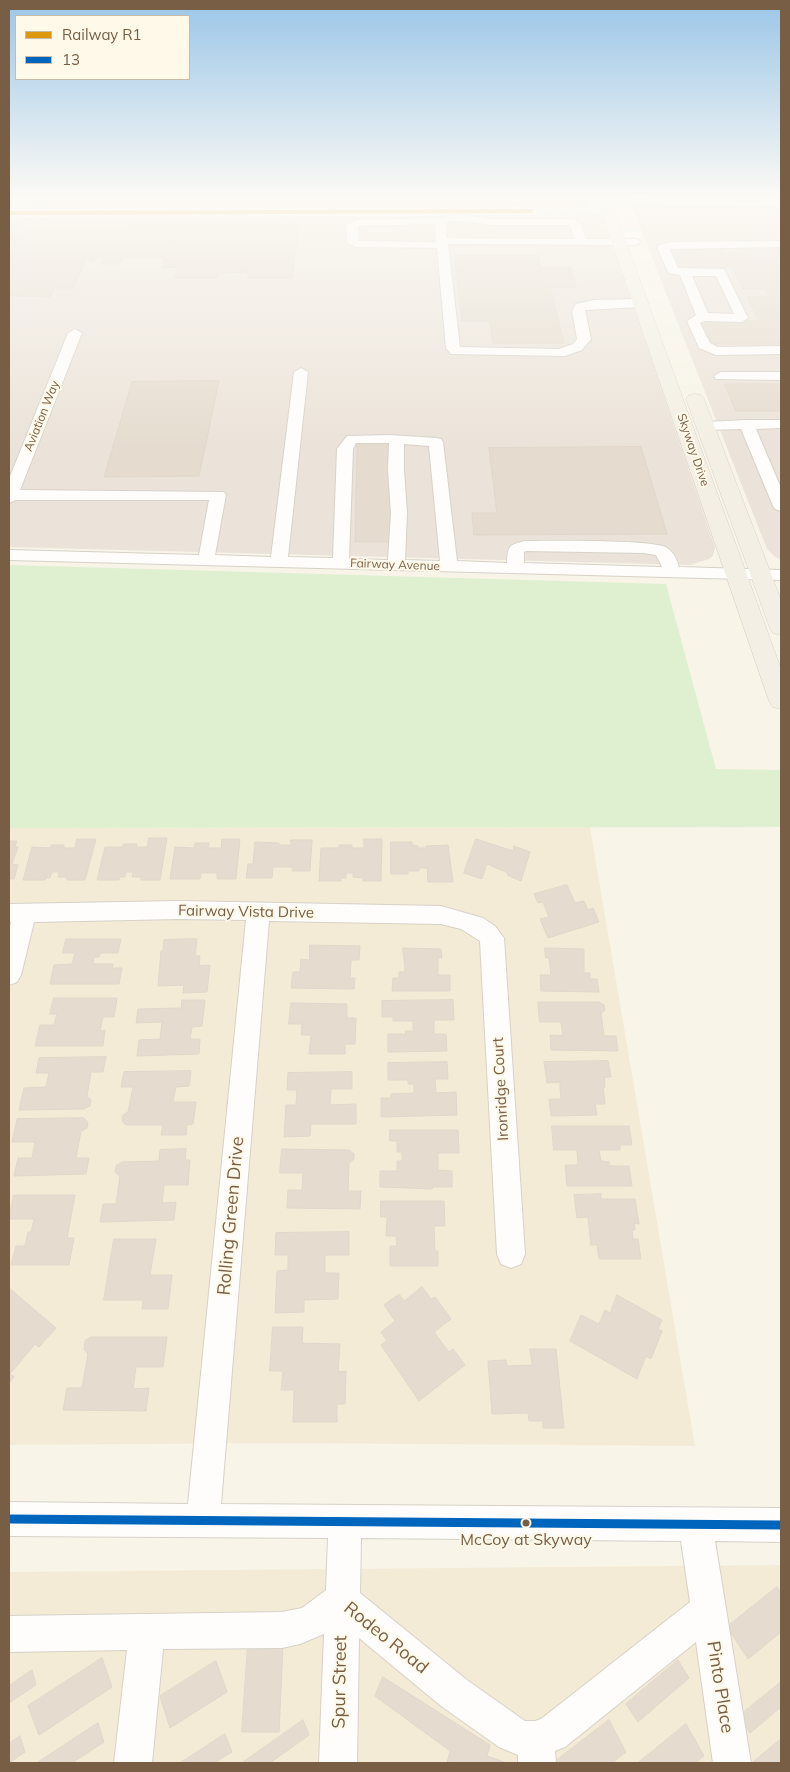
<!DOCTYPE html>
<style>
body{margin:0}
#map{position:relative;width:790px;height:1772px;overflow:hidden;background:#f8f4e8;font-family:Mulish,sans-serif}
canvas{display:block}
.frame{position:absolute;inset:0;border:10px solid #785e45;pointer-events:none}
.legend{position:absolute;left:15px;top:15px;width:175px;height:65px;box-sizing:border-box;background:#fff9ea;border:1px solid #c9bba8;margin:0;padding:6px 9px;list-style:none;font-size:15px;color:#785e45}
.legend li{display:flex;align-items:center;gap:10px;height:25px}
.legend b{width:25px;border:1px solid #c9bba8}
</style>
<div id="map">
<canvas width="790" height="1772"></canvas>
<div class="frame"></div>
<ul class="legend">
<li><b style="height:6px;background:#de980e"></b>Railway R1</li>
<li><b style="height:6px;background:#0065bd"></b>13</li>
</ul>
</div>
<script>
const ctx = document.querySelector('canvas').getContext('2d');
ctx.lineJoin = 'round';
function fill(path, color) { ctx.fillStyle = color; ctx.fill(path, 'evenodd'); }
function trace(path, color, width, dash) { ctx.strokeStyle = color; ctx.lineWidth = width; ctx.lineCap = dash ? 'butt' : 'round'; ctx.setLineDash(dash || []); ctx.stroke(path); }
function write(font, color, halo, rows, align = 'center') {
  ctx.font = font + ' Mulish,sans-serif'; ctx.lineWidth = 4; ctx.setLineDash([]); ctx.textBaseline = 'middle'; ctx.strokeStyle = halo; ctx.fillStyle = color; for (const [text, x, y, turn = 0] of rows) {
    ctx.save(); ctx.translate(x, y); ctx.rotate((+turn || 0) * Math.PI / 180); ctx.textAlign = isNaN(turn) ? turn : align; if (halo) ctx.strokeText(text, 0, 0); ctx.fillText(text, 0, 0); ctx.restore();
  }
}
fill(new Path2D(`
 M590 827 695 1446 280 1443 9 1445V828Z
 M781 1565V1763H9V1572Z`), '#f4ebd7');
fill(new Path2D(`
 M27 198H585L588 207 35 208 34 203Z
 M754 198H781V560L774 556 767 549 630 202H756Z
 M602 215 715 547 713 556 709 559 690 565 9 547V217Z`), '#ebe3d9');
fill(new Path2D(`
 M9 565 666 584 716 769 781 770V827L9 828Z`), '#dff0d1');
const building = new Path2D(`
 M128 221H176L164 257H123L120 264H102L105 257H95L94 261 86 260 73 288H54L50 297 9 296V235H24L26 231H124Z
 M175 225H299L292 278H248V272L219 273 217 278H175L178 267 162 268Z
 M781 248V267H778L781 272V344H708L699 321H759L747 297H770L766 289H743L732 267H676L668 249H723L725 253H739L737 249Z
 M455 255H538L541 267H570L576 287H550L564 343H493L490 321H462Z
 M219 381 199 476 104 477 132 382Z
 M725 384H781V411H736Z
 M393 443 394 542H355L357 444Z
 M641 447 667 534 474 535 472 513H497L489 448Z
 M149 838H167L160 880H141V877H132L133 872H126L125 877H120L119 880H97L105 847H123V844H137L136 847H147Z
 M77 839H96L85 880H67V877H58L59 872H52L50 878H46L45 880H23L32 847 51 848V845H64V848H75Z
 M222 839H240L236 879H217V873H201L200 879H170L175 847 194 848 195 843H209L208 848H221Z
 M364 839H382L381 881H363V878L353 877V873H346V878H341V881H319L321 848H339V845H352V848H364Z
 M476 839 513 851 514 846 530 852 521 881 507 875 508 873 487 864 482 879 464 873Z
 M291 840H312L310 871H292L293 867H273L272 878H246L248 864H253L255 842 279 843V845H291Z
 M9 841H17L15 847H18L12 864 18 865 14 879H9Z
 M391 842H412V845L418 846V848H426V846L448 845 453 882H428L427 868H419V871H408V874H391Z
 M567 885 575 903 584 901 588 910 593 908 599 922 548 938 540 919 549 917 543 902 538 903 534 894Z
 M66 939H121L118 953H100L99 957H94L93 964H113L112 968H122L119 984H50L54 965 72 964 75 953H63Z
 M197 939 195 956H200L199 966 210 965 207 992 183 993 184 985 158 986 161 951H163L164 940Z
 M310 945 360 946 359 960H351L350 978H355L354 989 291 988 293 972H300L301 959 309 960Z
 M403 948 441 949 442 958H438V975H450V991H392L393 978H399V972H405Z
 M545 948 584 949V973H590V979H597L599 992 541 991 540 975H551L549 958H546Z
 M54 998H117L114 1017H103L100 1031 105 1030 103 1046H35L40 1025H54L57 1014H50Z
 M182 1000H205L202 1026 192 1027 190 1039H200L199 1054 137 1056 139 1040 160 1039 162 1022 136 1023 138 1009 181 1008Z
 M453 1000 454 1020H434V1034H446L447 1051 388 1052V1034H406L405 1031H413V1021H393V1017H382V1001Z
 M538 1002H599L604 1005 605 1010 601 1013 604 1036H616L618 1051 551 1050 550 1035 563 1036 561 1022H540Z
 M291 1003 347 1004V1018H356L355 1044H345V1054H309L311 1035H301L302 1024H289Z
 M106 1057 103 1072H91L87 1096 91 1100 90 1106 84 1109 19 1110 24 1088 46 1087 49 1073H36L39 1058Z
 M608 1061 611 1077H604L605 1087H603L605 1104H595L597 1115 551 1116 549 1099H561L560 1088V1082L547 1083 544 1062Z
 M447 1062 448 1079H435L436 1093 456 1092 457 1115 381 1117V1098H391V1094L414 1093V1084H408V1080H388V1063Z
 M191 1071 189 1086 176 1087 173 1102H196L193 1124 187 1125 186 1135H161L163 1125H126L122 1121 123 1115 128 1112 133 1087H121L124 1072Z
 M352 1072V1089H331L330 1105 356 1104V1124H311L310 1136 284 1137 286 1105H296L297 1090H287L288 1073Z
 M84 1118 88 1122 87 1128 81 1131 76 1158H89L86 1174 14 1176 18 1158H32L35 1142H12L17 1119Z
 M552 1126H629L632 1145H620V1150H599L601 1161 609 1162 610 1166H629L632 1186H567L565 1165H578L577 1150H554Z
 M390 1130H458L459 1153H438V1170L452 1171V1187H433L432 1189 380 1187V1171H397V1161H402V1152H397V1141H390Z
 M186 1149 185 1160H190L188 1185H164L162 1203 176 1202 174 1220 100 1222 103 1204H116L120 1176 115 1172 116 1166 122 1162 159 1161 160 1150Z
 M282 1149 349 1150 354 1154V1159L349 1163 348 1191H361L360 1209 287 1208 288 1190H302L303 1173H280Z
 M601 1194V1199H635L639 1224 634 1223 635 1230H632L633 1239H638L641 1259H599L597 1245H591L588 1217 577 1218 574 1195Z
 M14 1195H75L67 1238H74L69 1265H11L16 1246H25L28 1232H31L34 1219H9Z
 M381 1201H444L445 1226H434L435 1251H438V1266H390V1246H397L396 1236H386L387 1217H381Z
 M349 1232V1255H325V1273H339L338 1299 304 1300V1312L275 1313 277 1271 288 1270V1255H275L276 1233Z
 M114 1239H156L150 1275H172L168 1309H142L143 1300H104Z
 M422 1287 431 1299 435 1297 451 1319 434 1332 449 1352 453 1349 465 1365 419 1401 381 1345 387 1341 381 1332 395 1321 384 1305 399 1294 404 1301Z
 M9 1288 56 1328 39 1347 35 1344 10 1374 14 1377 9 1383Z
 M617 1295 662 1320 658 1329 662 1331 651 1359 646 1356 637 1379 570 1341 581 1315 599 1324 605 1310 610 1313Z
 M273 1327H303L302 1343 340 1344 338 1372 346 1371 345 1404H337V1422H293L294 1390H281L283 1371H270Z
 M91 1337H167L163 1367H136L133 1389 149 1388 146 1411 63 1410 67 1388H82L88 1354 84 1349 85 1341Z
 M530 1349H556L564 1428H543V1421H529L528 1413 492 1414 488 1361 506 1360 507 1366 532 1365Z
 M777 1587 781 1594V1632L748 1659 727 1627Z
 M248 1645H283L279 1732H242Z
 M102 1658 112 1687 39 1735 28 1706Z
 M678 1660 689 1678 638 1722 626 1704Z
 M216 1661 227 1692 170 1728 160 1696Z
 M32 1670 36 1685 9 1703V1686Z
 M383 1677 490 1745 487 1756 507 1763H447L450 1751 375 1696Z
 M781 1682V1707L750 1733 739 1716Z
 M303 1720 309 1735 270 1763H242Z
 M609 1720 626 1752 612 1763H553Z
 M98 1723 104 1742 72 1763H37Z
 M686 1724 704 1756 695 1763H638Z
 M225 1734 232 1752 214 1763H180Z
 M20 1736 25 1752 9 1763V1744Z
 M781 1739V1763H752Z`);
fill(building, '#e5dccf');
trace(building, '#e1d7ca', 1);
const minor = new Path2D(`
 M536 198 531 201 481 202 476 199Z
 M622 200 781 201V207L618 205 617 203 618 201Z
 M458 214 491 219H573L581 224 586 239H636L642 242 636 245 448 244 460 347 559 349 573 344 577 339 572 311 576 304 594 300 641 299 647 303 641 307 585 310 591 339 582 350 565 356 451 354 446 348 437 248 356 247 347 243 346 225 356 220 439 218ZM452 221 472 222 491 225H570L574 239 447 238 446 223ZM435 224 436 242 359 241 358 226Z
 M781 241V247L670 249 678 268 724 269 748 318 742 322 705 321 700 323 710 343 718 347 781 346V354L716 355 699 348 687 321 696 315 680 275 669 273 667 270 657 247 659 245 671 242ZM692 276H716L734 314 708 313Z
 M75 329 82 333 20 490 224 492 226 495 215 555 271 557 294 372 301 368 308 372 288 557 333 558 337 449 347 436 390 435 436 438 441 439 443 442 457 561 507 563C508 546 508 545 525 541 548 541 654 539 667 548 674 552 677 560 679 567L781 570V580L9 560V550L199 555 209 500H16L9 503V479L68 333ZM356 443H389L388 470 391 513 388 560 349 559 353 449ZM404 444 429 446 440 561 405 560 407 513 404 470ZM526 551 644 553 656 555 662 567 524 563V552Z
 M721 372H781V380L716 379 714 376Z
 M746 420H781V428L756 429 781 488V511L775 509 773 506 741 429 705 430 700 429 698 426 700 423 705 422Z
 M179 901 441 906 483 918 495 926 504 938 525 1254 521 1264 511 1268 501 1264 497 1254 480 941 461 929 441 924 269 921 221 1504 781 1508V1542L715 1541 751 1763H713L696 1642 565 1747 555 1751 556 1763H518V1755L499 1747 441 1706 359 1638 357 1763H319L324 1634 300 1644 282 1648 163 1649 152 1763H114L127 1650 9 1652V1616L282 1612 302 1608 326 1590 328 1538 9 1536V1502L188 1504 246 920 179 919 34 922 21 975 17 982 9 985V930L11 922H9V904ZM361 1538 681 1541 690 1602 541 1719 535 1721H525L467 1680 360 1593Z`);
const major = new Path2D(`
 M597 198H610L781 669V709L773 707 769 701Z
 M695 394 701 395 704 399 781 600V635L773 633 770 628 686 399 689 395Z`);
trace(minor, '#d7d1c7', 2);
trace(major, '#dad1c7', 1);
fill(minor, '#fefdfc');
fill(major, '#f3efe4');
trace(new Path2D(`
 M9 1519 781 1525`), '#0065bd', 9);
trace(new Path2D(`
 M9 213 531 211`), '#de980e', 4);
const sky = ctx.createLinearGradient(0, 0, 0, 447);
sky.addColorStop(0, '#9bc6e8');
sky.addColorStop(0.44, '#fcfaf5');
sky.addColorStop(1, '#fcfaf500');
ctx.fillStyle = sky;
ctx.fillRect(0, 0, 790, 447);
for (const [x, y, r, color] of [
 [526,1523,4.5,"#785e45"]
]) { const dot = new Path2D(); dot.arc(x, y, r, 0, 2 * Math.PI); ctx.fillStyle = color; ctx.fill(dot); trace(dot, '#fff9ea', 2); }
write('12px', '#785e45', '#fff9ea', [
 ["Aviation Way",42,416,-68],
 ["Skyway Drive",693,450,71],
 ["Fairway Avenue",395,565,2]
]);
write('15px', '#785e45', '#fff9ea', [
 ["Fairway Vista Drive",246,912,1],
 ["Ironridge Court",501,1089,-93]
]);
write('16px', '#785e45', '#fff9ea', [
 ["McCoy at Skyway",526,1540]
]);
write('18px', '#785e45', '#fff9ea', [
 ["Rolling Green Drive",231,1216,-85],
 ["Rodeo Road",386,1638,39],
 ["Spur Street",340,1682,-89],
 ["Pinto Place",720,1687,81]
]);
</script>
